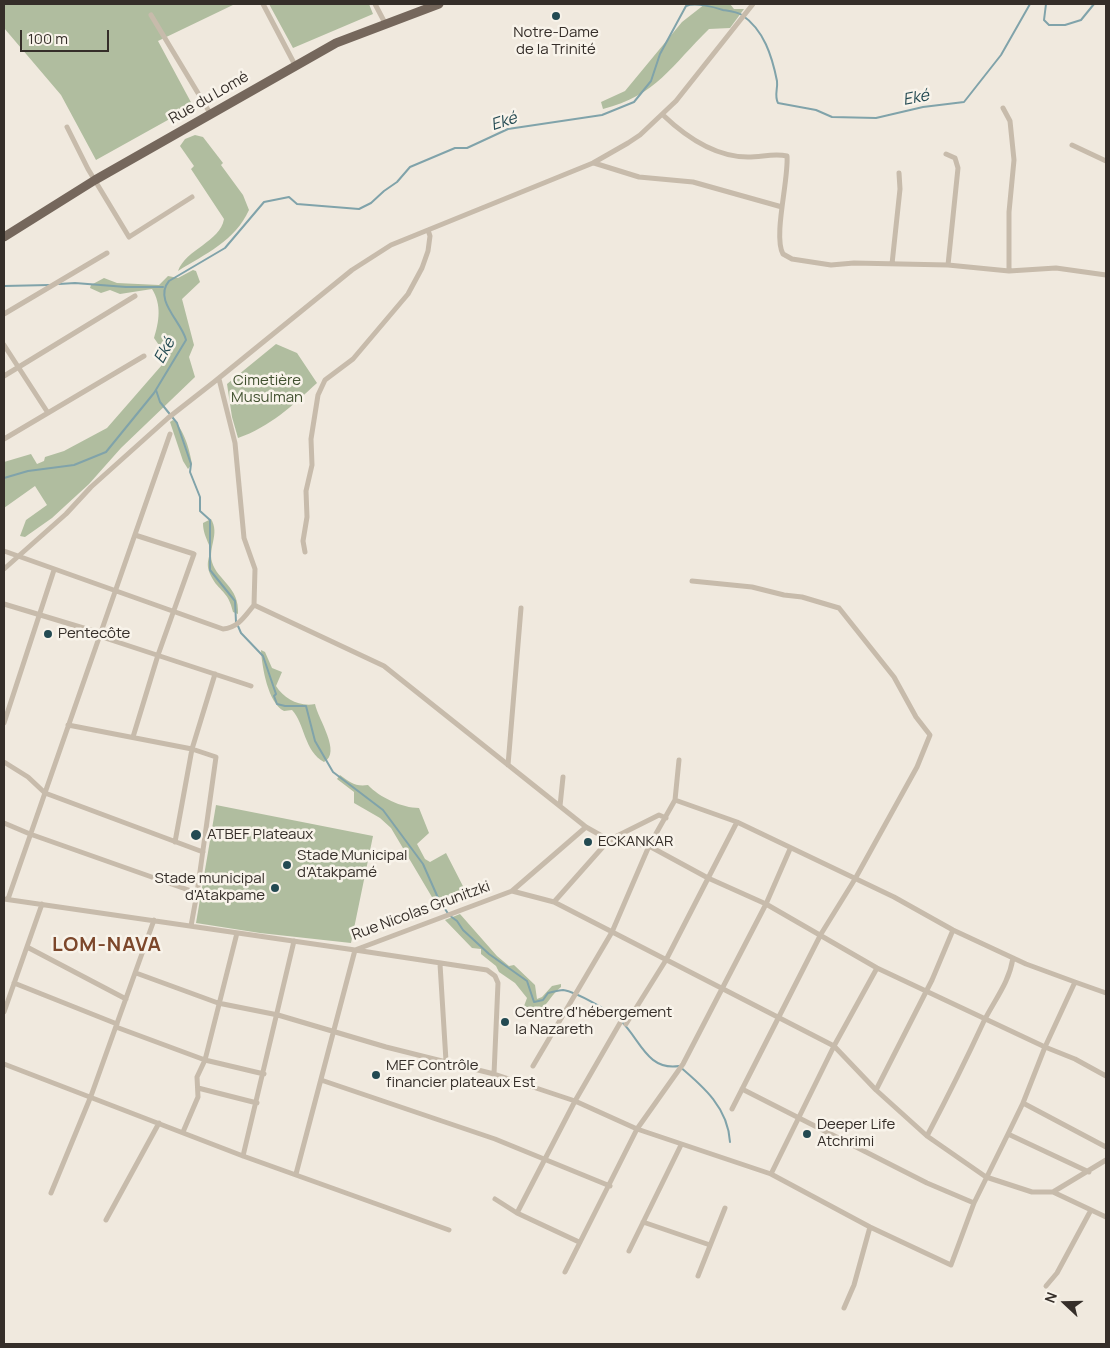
<!DOCTYPE html>
<meta charset="utf-8">
<style>
body{margin:0}
#map{position:relative;width:1110px;height:1348px;overflow:hidden;background:#f0e9de;font-family:Manrope,sans-serif}
canvas{display:block}
.frame{position:absolute;inset:0;border:5px solid #352e29;pointer-events:none}
.north{position:absolute;left:1040px;top:1278px;width:50px;height:50px;-webkit-text-stroke:4px #f8f3ea;paint-order:stroke;rotate:291deg;font-size:14px;font-weight:700;line-height:20px;text-align:center;color:#352e29}
.north::after{content:'';display:block;margin:auto;width:18px;height:22px;background:#352e29;clip-path:polygon(50% 0,100% 100%,50% 72%,0 100%)}
.scale{position:absolute;left:20px;top:30px;width:89px;height:22px;box-sizing:border-box;border:2px solid #352e29;border-top:0;padding-left:6px;font-size:15px;line-height:18px;white-space:nowrap;color:#352e29;-webkit-text-stroke:4px #f8f3ea;paint-order:stroke}
</style>
<div id="map">
<canvas width="1110" height="1348"></canvas>
<div class="frame"></div>
<div class="north">N</div>
<div class="scale">100 m</div>
</div>
<script>
const ctx = document.querySelector('canvas').getContext('2d');
ctx.lineJoin = 'round';
function fill(path, color) { ctx.fillStyle = color; ctx.fill(path, 'evenodd'); }
function trace(path, color, width, dash) { ctx.strokeStyle = color; ctx.lineWidth = width; ctx.lineCap = dash ? 'butt' : 'round'; ctx.setLineDash(dash || []); ctx.stroke(path); }
function write(font, color, halo, rows, align = 'center') {
  ctx.font = font + ' Manrope,sans-serif'; ctx.lineWidth = 5; ctx.setLineDash([]); ctx.textBaseline = 'middle'; ctx.strokeStyle = halo; ctx.fillStyle = color; for (const [text, x, y, turn = 0] of rows) {
    ctx.save(); ctx.translate(x, y); ctx.rotate((+turn || 0) * Math.PI / 180); ctx.textAlign = isNaN(turn) ? turn : align; if (halo) ctx.strokeText(text, 0, 0); ctx.fillText(text, 0, 0); ctx.restore();
  }
}
fill(new Path2D(`
 M4 4H235L158 41 193 106 96 160 61 95 4 28Z
 M269 4H369L373 14 293 48Z
 M705 4H730L734 9H744L730 28 709 29C672 65 656 96 603 109L601 102 625 91 682 22Z
 M195 135 203 137 223 163 221 165 243 195 249 210C235 241 205 254 178 271 186 249 220 242 224 219L191 169 194 166 180 146 185 139Z
 M193 270 196 271 200 282 182 299 194 345 189 357 195 377 121 448 89 484 52 518 25 537 20 536 26 520 47 505 35 486 4 508V462L31 454 37 464 44 461 45 457 64 451 107 428 168 358 154 338C159 322 162 305 152 289L120 294 110 290 101 293 90 288 91 285 104 278 117 283 159 285 168 276 178 278Z
 M276 344 297 353 317 383C293 405 270 427 238 438L232 417 227 384Z
 M173 420C184 429 190 451 192 464L188 469 183 461 170 422Z
 M211 519C220 534 208 547 212 562 217 580 240 587 238 614L233 612C228 590 219 592 211 576 203 561 213 555 209 545 206 537 203 532 203 523Z
 M261 650 265 652 272 668 282 672 276 686C284 699 300 707 315 704 318 719 342 753 324 762 304 751 305 724 292 710L284 711C268 703 262 667 261 650Z
 M340 775C350 782 355 787 368 785 379 797 402 808 419 808L429 833 417 844 425 859 430 862 446 853 467 894 439 909 391 828 380 818 354 803V792L337 779Z
 M216 805 373 836 351 943 260 933 196 923Z
 M460 914 497 956 509 966 514 965 535 985 537 999 542 997 552 986 561 984V987C552 994 548 1004 539 1011L524 1006 527 998 515 983 499 972 496 966 481 954V949L472 948 445 920Z`), '#b0bd9f');
trace(new Path2D(`
 M1046 4 1044 20 1049 25H1065L1081 20 1094 4
 M59 284 75 283 126 287H163
 M4 286 49 285
 M156 390 160 402 177 423 191 464 190 472 200 497V511L210 520V570L235 601 236 622
 M4 478 28 471 74 465 106 452 154 393 186 340C182 322 153 300 169 281L225 248 264 202 289 197 297 204 359 209 371 203 384 191 397 182 410 167 455 148H467L508 129 602 115 634 102 651 81 660 54 686 6C695 2 714 7 723 10 729 11 737 12 742 15 764 30 772 56 777 81 778 89 774 96 778 103L816 110 832 117 876 118 923 107 964 102 1001 55 1030 4
 M238 626 241 633 263 656 276 694 274 696 277 704 285 706H306L315 741 333 772 383 810 423 864 439 900 449 915 457 921 463 930 489 954 527 981 534 1002 543 1000 548 993C553 992 559 990 563 990 577 992 611 1012 621 1021 640 1039 647 1071 679 1066 704 1087 728 1108 730 1142`), '#80a3aa', 2);
trace(new Path2D(`
 M263 4 295 65
 M375 4 385 23
 M151 15 210 113
 M1003 108 1010 121 1014 160 1009 212V271
 M663 115C686 137 716 157 748 157 762 157 774 153 787 156 789 179 773 236 783 254L792 259 831 265 854 263 948 265 1009 271 1056 268 1106 275
 M67 127 88 169 129 237 192 197
 M1072 145 1106 161
 M946 154 955 158 958 168 948 265
 M594 163 639 177 693 182 782 207
 M892 264 900 189 899 173
 M4 314 107 253
 M4 345 48 413
 M4 376 135 296
 M219 379 235 443 244 538 255 569 254 605 384 666 586 827 609 840 649 846 708 878 766 904 877 968 1045 1047 1023 1103 1106 1147
 M4 439 144 356
 M4 551 223 629C238 628 245 616 254 605
 M305 552 303 541 307 517 306 491 312 465 311 439 318 395 325 380 353 359 408 294 422 268 428 251 430 236 428 230
 M4 569 66 514 91 487 168 418 214 382 352 270 391 245 593 163 628 143 640 135 676 101 753 4
 M692 581 752 587 784 595 802 597 839 608 894 677 916 717 930 735 917 767 855 879 821 934 732 1109
 M4 604 100 633
 M99 636 251 686
 M4 723 54 570
 M68 725 192 749 216 757 197 893
 M133 737 158 655 194 554 135 535
 M4 762 28 777 45 793 203 852
 M508 765 521 608
 M675 800 737 822 894 897 953 930 1026 964 1075 982 1045 1047 1075 1059 1106 1076
 M560 806 563 777
 M4 823 30 834 197 893 191 926
 M175 842 192 749 215 674
 M512 891 554 902 834 1046 876 1090 927 1136 986 1177 1032 1192H1053L1106 1160
 M4 899 355 950 512 891 586 827
 M8 899 170 434
 M554 902 609 840 659 815 666 818
 M27 947 126 999
 M440 964 446 1061
 M136 973 218 1003 278 1015 386 1047 494 1074 575 1101 637 1129 771 1174 870 1227 951 1265 974 1203 1008 1134
 M1075 982 1106 993
 M14 983 117 1024
 M4 1012 42 904
 M626 1024 666 960 737 822
 M116 1027 205 1060 264 1074
 M4 1064 243 1156 449 1230
 M533 1066 612 932 649 846 675 800 679 760
 M321 1080 495 1139 610 1186
 M198 1088 257 1103
 M742 1089 927 1183 974 1203
 M876 1090 932 980 953 930
 M1023 1103 1008 1134 1089 1172
 M183 1132 198 1097 197 1077 205 1060 237 933
 M927 1136C947 1098 966 1060 984 1021 995 999 1009 983 1013 958
 M243 1156 294 941
 M296 1174 355 950 487 970 495 976 498 983 494 1074
 M771 1174 834 1046 877 968
 M1053 1192 1106 1217
 M51 1193 91 1096 154 920
 M495 1199 517 1213 579 1242
 M517 1213 575 1101 620 1023
 M106 1220 159 1123
 M643 1222 710 1245
 M629 1251 681 1145
 M565 1272 637 1129 683 1064 766 904 790 849
 M698 1276 725 1208
 M1046 1286 1057 1273 1091 1210
 M844 1308 854 1285 870 1227`), '#c7bbab', 5);
trace(new Path2D(`
 M4 237 95 180 336 43 439 4`), '#75675c', 9);
for (const [x, y, r, color] of [
 [556,16,5,"#234a52"],
 [48,634,5,"#234a52"],
 [196,835,6,"#234a52"],
 [588,842,5,"#234a52"],
 [287,865,5,"#234a52"],
 [275,888,5,"#234a52"],
 [505,1022,5,"#234a52"],
 [376,1075,5,"#234a52"],
 [807,1134,5,"#234a52"]
]) { const dot = new Path2D(); dot.arc(x, y, r, 0, 2 * Math.PI); ctx.fillStyle = color; ctx.fill(dot); trace(dot, '#f8f3ea', 2); }
write('15px', '#352e29', '#f8f3ea', [
 ["Notre-Dame",556,33,"center"],
 ["de la Trinité",556,50,"center"],
 ["Pentecôte",58,634],
 ["ATBEF Plateaux",207,835],
 ["ECKANKAR",598,842],
 ["Stade Municipal",297,856],
 ["d'Atakpamé",297,873],
 ["Stade municipal",265,879,"right"],
 ["d'Atakpame",265,896,"right"],
 ["Centre d'hébergement",515,1013],
 ["la Nazareth",515,1030],
 ["MEF Contrôle",386,1066],
 ["financier plateaux Est",386,1083],
 ["Deeper Life",817,1125],
 ["Atchrimi",817,1142]
], 'left');
write('15px', '#352e29', '#f8f3ea', [
 ["Rue du Lomé",209,98,-30],
 ["Rue Nicolas Grunitzki",421,911,-20]
]);
write('15px', '#415130', '#f8f3ea', [
 ["Cimetière",267,381],
 ["Musulman",267,398]
]);
write('italic 16px', '#234a52', '#f8f3ea', [
 ["Eké",916,98,-11],
 ["Eké",504,122,-18],
 ["Eké",165,351,-62]
]);
ctx.letterSpacing = '1px';
write('bold 20px', '#7c472b', '#f8f3ea', [
 ["LOM-NAVA",107,945]
]);
ctx.letterSpacing = '0px';
</script>
